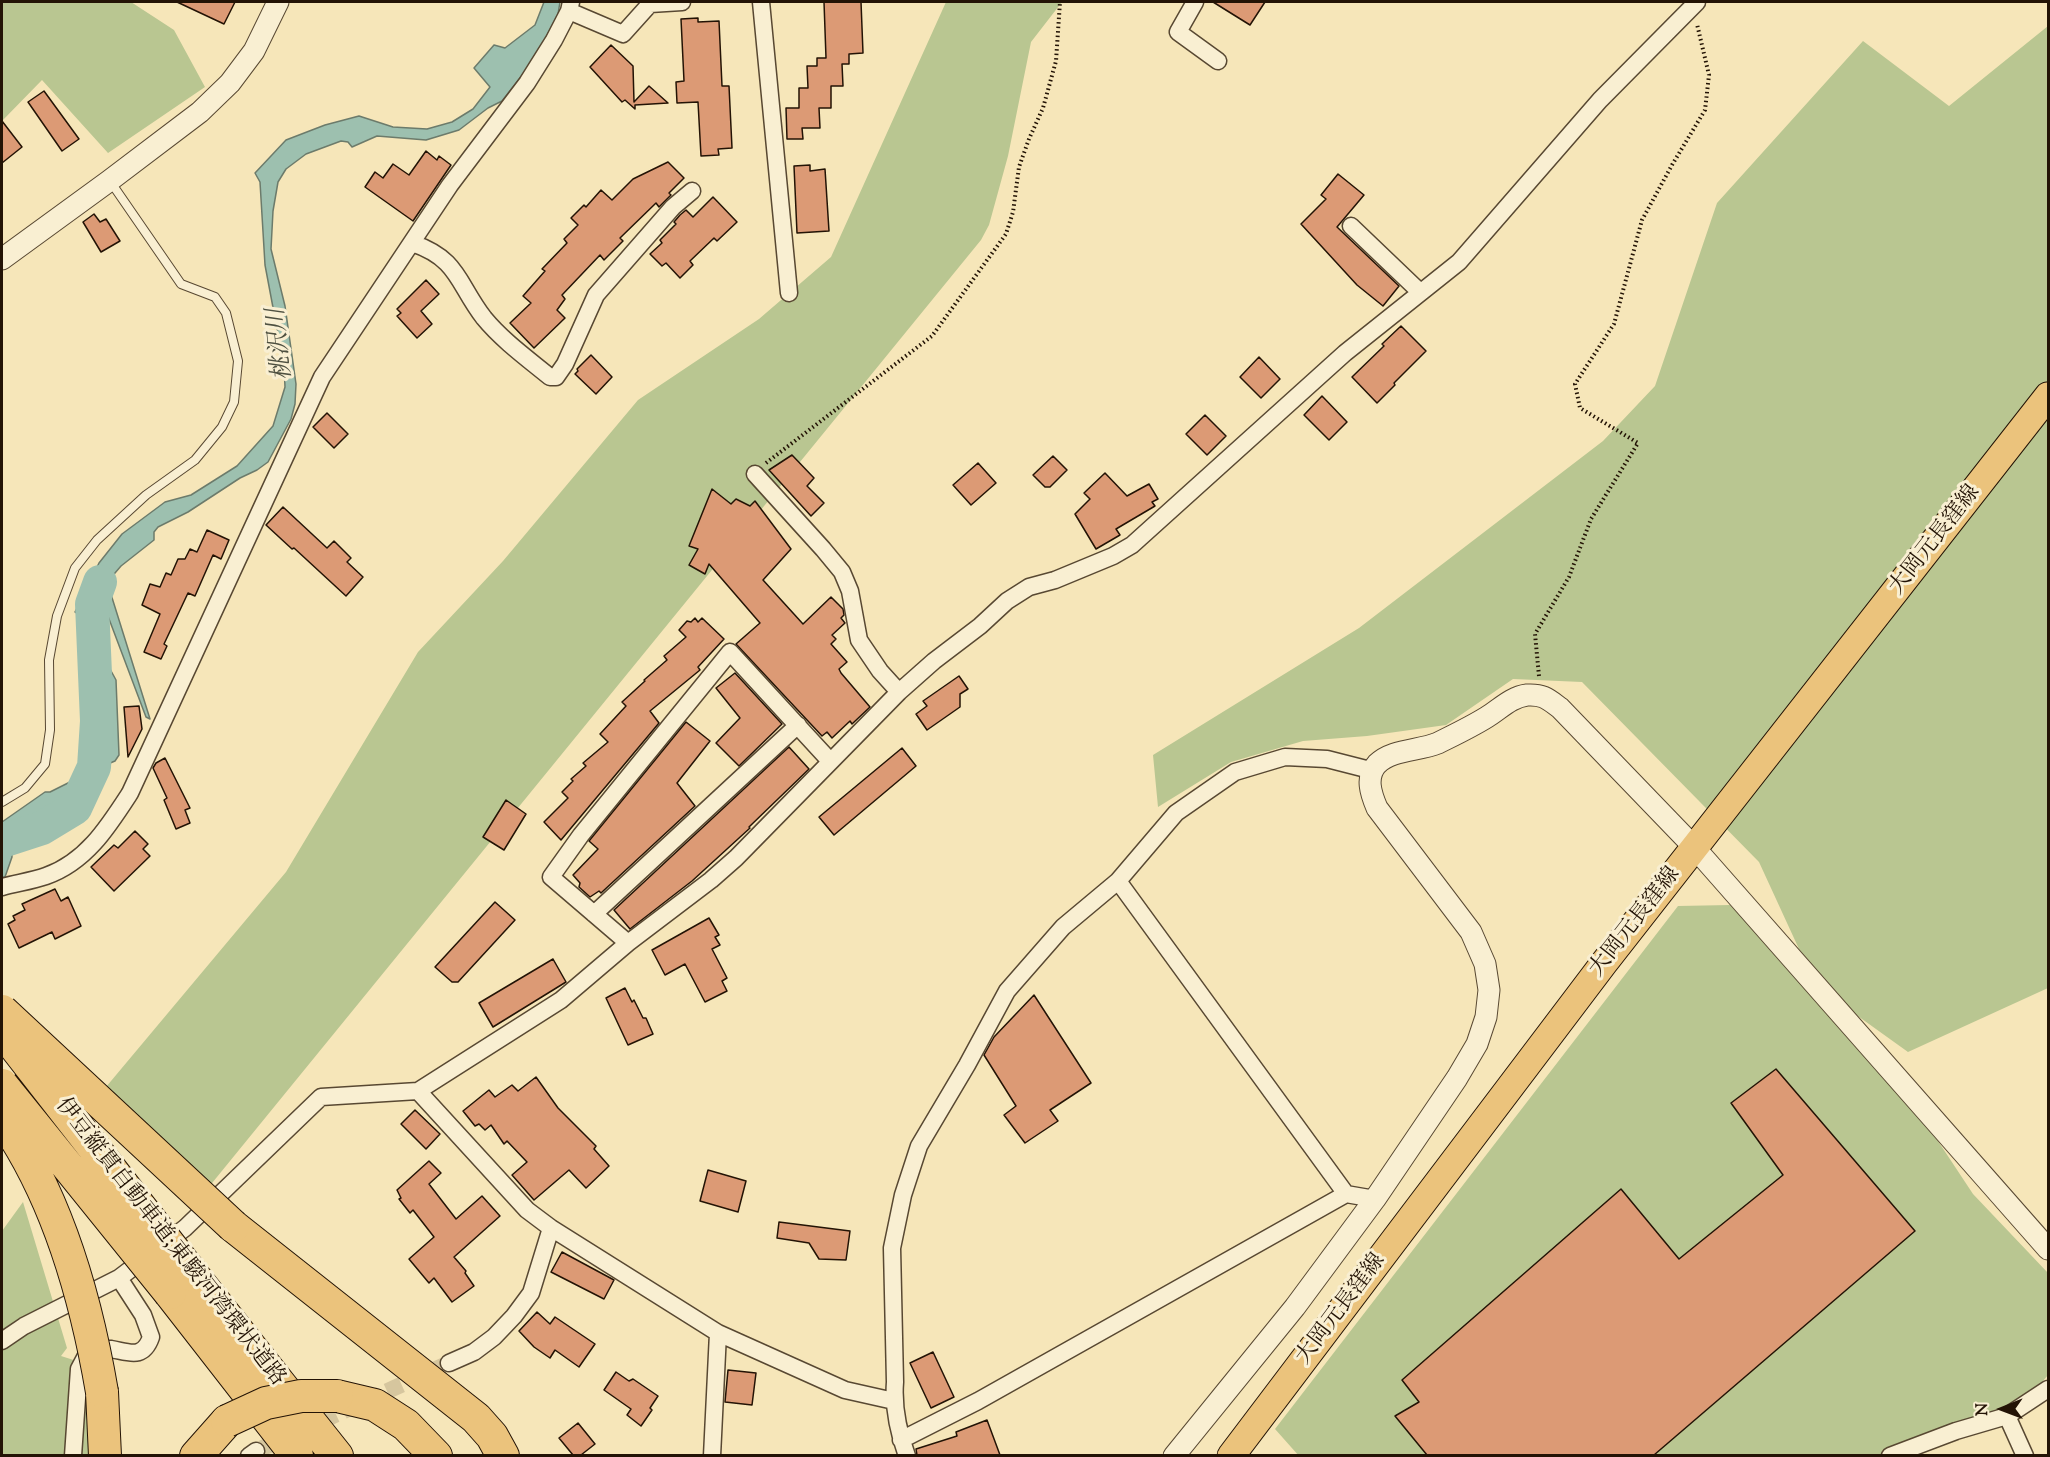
<!DOCTYPE html>
<meta charset="utf-8">
<style>
body{margin:0}
#map{position:relative;width:2050px;height:1457px;overflow:hidden;background:#f6e6b9;font-family:"Sorts Mill Goudy",serif}
canvas{display:block}
.frame{position:absolute;inset:0;border:3px solid #231305;pointer-events:none}
.north{position:absolute;left:1972px;top:1379px;width:60px;height:60px;-webkit-text-stroke:4px #f9efd2;paint-order:stroke;rotate:269deg;font-size:16px;font-weight:700;line-height:24px;text-align:center;color:#231305}
.north::after{content:'';display:block;margin:auto;width:21px;height:27px;background:#231305;clip-path:polygon(50% 0,100% 100%,50% 72%,0 100%)}
</style>
<div id="map">
<canvas width="2050" height="1457"></canvas>
<div class="frame"></div>
<div class="north">N</div>
</div>
<script>
const ctx = document.querySelector('canvas').getContext('2d');
ctx.lineJoin = 'round';
function fill(path, color) { ctx.fillStyle = color; ctx.fill(path, 'evenodd'); }
function trace(path, color, width, dash) { ctx.strokeStyle = color; ctx.lineWidth = width; ctx.lineCap = dash ? 'butt' : 'round'; ctx.setLineDash(dash || []); ctx.stroke(path); }
function write(font, color, halo, rows, align = 'center') {
  ctx.font = font + ' "Sorts Mill Goudy","Noto Serif JP",serif'; ctx.lineWidth = 6; ctx.setLineDash([]); ctx.textBaseline = 'middle'; ctx.strokeStyle = halo; ctx.fillStyle = color; for (const [text, x, y, turn = 0] of rows) {
    ctx.save(); ctx.translate(x, y); ctx.rotate((+turn || 0) * Math.PI / 180); ctx.textAlign = isNaN(turn) ? turn : align; if (halo) ctx.strokeText(text, 0, 0); ctx.fillText(text, 0, 0); ctx.restore();
  }
}
fill(new Path2D(`
 M2 2H131L174 30 205 87 108 153 42 80 2 121Z
 M946 2H1062L1031 42 1008 156 989 225 981 240 208 1188 106 1087 286 872 418 652 503 561 638 400 759 319 831 257Z
 M2048 26V988L1908 1052 1816 986 1759 862 1582 682 1513 679 1446 725 1367 736 1303 741 1231 762 1158 807 1153 755 1359 628 1603 441 1655 386 1717 203 1863 41 1949 106Z
 M1730 905 1893 1073 1973 1194 2048 1273V1375L2021 1407 1887 1455 1299 1456 1275 1429 1678 906Z
 M23 1202 67 1348 61 1356 83 1363 89 1455H2V1231Z`), '#b9c691');
const water = new Path2D(`
 M544 2H560L558 14 535 59 502 101 488 108 459 130 426 140 377 136 352 147 348 142 341 141 306 154 286 169 278 182 273 211 271 249 285 306 296 384 295 404 291 419 268 462 257 470 240 478 188 512 158 527 154 532V540L121 566 109 580V588L150 719 146 717 103 603 104 658 116 680 119 755 115 761 103 766 81 787 11 834 12 857 5 877H2V822L45 792H50L84 775 102 755C99 740 97 724 98 708 98 683 103 657 95 632 92 622 83 618 75 612L99 563 122 534 165 502 191 495 237 466 273 426 285 387 284 366 265 265 260 182 255 173 286 140 325 125 359 116 393 127 427 129 452 122 473 109 490 87 474 68 494 45 505 48 535 25Z`);
fill(water, '#9dc0af');
trace(water, '#6c7b6b', 1.5);
trace(new Path2D(`
 M2 841 42 828 75 808 94 767 97 721 92 604 100 582`), '#9dc0af', 34);
const building = new Path2D(`
 M177 2H235L224 24Z
 M824 2H861L863 53 849 54V64H842L843 86H831V108H819L820 128H802L803 139H787L786 108H799V88H808L807 66H817V58H826Z
 M1213 2H1265L1250 25Z
 M698 18V22L719 21 722 86H729L732 148 718 149 719 155 701 156 698 102 677 103 676 82 684 81 681 19Z
 M611 45 633 66 634 102 649 86 668 103 635 105V109L625 100 622 102 590 67Z
 M44 91 79 139 62 151 28 102Z
 M2 121 22 147 2 163Z
 M426 151 437 160 439 156 451 165 413 221 365 187 375 172 383 178 393 164 409 175Z
 M668 162 684 178 669 193 671 195 659 207 656 203 620 238 623 241 604 260 600 255 562 295 565 299 557 310 565 318 534 348 510 323 531 303 523 296 545 271 542 269 567 243 564 239 578 225 571 218 584 205 586 207 601 190 612 200 633 179Z
 M810 165V171L825 169 829 231 797 233 794 166Z
 M1338 174 1364 195 1337 227 1399 286 1383 306 1357 285 1301 224 1326 199 1321 195Z
 M713 197 737 222 717 241 714 238 690 261 693 265 680 278 666 263 662 266 650 254 662 243 660 240 676 224 674 222 680 215 686 210 693 217Z
 M94 214 100 222 106 219 120 241 101 252 83 222Z
 M426 280 439 294 421 311 432 324 417 338 397 316 401 313 397 309Z
 M1401 326 1426 351 1394 383 1395 385 1377 403 1352 377 1384 346 1382 344Z
 M591 355 612 377 596 394 575 374 578 371 577 369Z
 M1259 357 1280 379 1261 398 1240 377Z
 M1322 396 1347 422 1329 440 1304 415Z
 M327 413 348 434 334 448 313 427Z
 M1205 415 1226 436 1207 455 1186 434Z
 M792 455 814 478 807 486 824 503 811 516 769 470Z
 M1053 456 1067 470 1050 487H1045L1033 475Z
 M978 463 996 483 971 505 953 485Z
 M1105 473 1127 496 1149 484 1158 499 1152 502 1155 506 1116 529 1120 535 1096 549 1075 514 1090 499 1084 493Z
 M712 489 731 504 736 499 750 506 755 501 791 549 763 580 803 624 831 597 843 609 844 615 841 618 845 623 832 635 836 639 831 644 847 662 839 669 841 673 870 707 852 724 850 721 832 738 827 732 822 736 736 644 760 623 709 564 705 574 689 565 698 549 689 546Z
 M283 507 327 548 334 541 351 558 347 562 363 577 346 596 294 548 292 549 266 525Z
 M207 530 229 540 221 559 213 555 195 596 188 593 164 644 167 646 161 659 144 652 160 614 142 605 150 584 160 587 166 573 171 575 178 559H185L190 549 197 552Z
 M695 618 698 622 702 618 724 639 698 667 700 670 650 711 659 723 561 840 544 822 568 798 562 792 573 781 571 779 586 766 583 763 608 742 600 734 626 706 622 702 645 681 644 680 667 660 664 656 686 637 679 630 687 621 691 622Z
 M735 673 782 724 739 766 716 743 740 718 716 688Z
 M959 676 968 689 960 694V707L927 730 916 714 927 706 923 701Z
 M139 706 142 729 128 757 124 707Z
 M686 722 710 741 677 783 695 806 601 893 599 891 590 897 579 887 580 883 573 875 598 849 589 841Z
 M789 747 809 769 749 827 750 828 692 881 630 929 614 910Z
 M902 748 916 766 834 835 819 817Z
 M165 758 190 808 185 810 190 823 176 829 164 800 167 798 153 768 156 763Z
 M506 800 526 814 504 850 483 837Z
 M135 831 148 844 143 849 150 856 114 891 91 867 114 845 118 848Z
 M55 889 61 901 68 897 81 926 55 939 52 932 19 948 8 924 15 920 13 916 25 910 22 904Z
 M495 902 515 920 458 982H452L435 967Z
 M709 918 719 935 715 937 720 945 712 949 727 978 722 981 727 991 705 1002 685 964 665 975 652 950Z
 M553 959 566 982 493 1027 479 1003Z
 M625 988 632 1002 634 1000 643 1018H646L653 1034 628 1045 606 998Z
 M1034 995 1091 1083 1050 1110 1058 1121 1025 1143 1004 1115 1016 1106 984 1055 994 1037Z
 M1776 1069 1915 1231 1654 1455H1427L1395 1416 1419 1402 1402 1380 1621 1189 1679 1259 1783 1175 1731 1103Z
 M536 1077 558 1108 596 1146 594 1149 609 1166 586 1188 569 1170 534 1200 512 1175 527 1162 507 1141 504 1144 491 1125 485 1130 479 1124 475 1126 463 1111 489 1090 495 1097 512 1085 518 1091Z
 M415 1110 440 1134 426 1149 401 1124Z
 M429 1161 441 1173 429 1184 456 1219 482 1196 500 1216 454 1257 466 1271 465 1273 474 1286 452 1302 434 1278 429 1283 409 1259 434 1237 413 1210 410 1213 399 1199 401 1198 397 1190Z
 M708 1170 746 1181 738 1212 700 1201Z
 M779 1222 850 1231 846 1260 819 1259 809 1243 777 1238Z
 M562 1252 614 1280 604 1299 551 1272Z
 M537 1312 550 1324 555 1317 595 1344 579 1367 555 1350 550 1358 534 1347 519 1331Z
 M933 1352 954 1397 931 1408 910 1363Z
 M728 1370 756 1373 752 1405 725 1402Z
 M616 1372 629 1381 633 1379 658 1396 650 1408 652 1410 641 1426 627 1415 631 1409 604 1390Z
 M987 1420 1000 1455H917L916 1449 957 1436 956 1432Z
 M578 1423 595 1444 581 1455H573L559 1438Z`);
fill(building, '#dc9a75');
trace(building, '#231305', 1.5);
trace(new Path2D(`
 M256 1451 449 1363`), '#d6c69e', 16, [16, 8]);
const service = new Path2D(`
 M2 802 25 788 45 764 50 730 49 660 57 616 75 568 97 540 146 495 195 460 222 427 234 402 238 361 226 313 215 297 181 284 110 181`);
const minor = new Path2D(`
 M761 2 789 293
 M1195 2 1178 32 1218 61
 M569 11 623 34 650 4 682 2
 M1351 226 1420 292
 M412 243C459 259 457 283 484 318 502 340 528 359 550 377H556L565 364 596 295 673 207 692 191
 M755 474 823 549 842 572 850 591 859 640 880 671 899 692
 M1118 881 1346 1194
 M2 887C16 883 32 881 46 876 86 862 108 827 130 793L322 377 450 185 527 83 554 40 569 11 571 2
 M594 914 798 725
 M628 943 551 877 581 835 730 652 830 761
 M418 1091 527 1210 551 1228 718 1333 845 1390 894 1401
 M119 1278 185 1228 321 1097 418 1091 561 1000 628 943 711 880 736 858 899 692 934 661 980 626 1007 601 1029 587 1055 580 1113 556 1132 545 1345 353 1459 262 1600 100 1697 2
 M2 1341 24 1326 119 1278 143 1315 151 1337C143 1360 129 1352 111 1349 104 1348 94 1352 87 1354L79 1369 73 1456
 M449 1363 474 1352 494 1337 514 1316 531 1293 551 1228
 M2007 1416 2025 1456
 M901 1440 978 1401 1346 1194 1375 1199
 M249 1456 256 1451
 M712 1456 718 1333
 M907 1456C898 1431 893 1407 895 1382L892 1248 903 1195 919 1146 967 1065 1007 991 1063 927 1118 881 1176 813 1235 772 1285 757 1327 759 1374 771
 M1890 1456 1956 1431 2007 1416 2048 1389`);
const tertiary = new Path2D(`
 M2 259 109 181 200 112 230 83 254 51 278 2
 M1174 1456 1295 1307 1375 1199 1457 1078 1477 1044 1486 1017 1489 990 1485 964 1471 932 1377 808C1371 794 1365 777 1377 764 1392 749 1419 751 1438 743 1454 735 1471 727 1487 717 1500 709 1511 697 1527 695 1543 694 1548 699 1560 708L1694 847 2048 1249`);
const primary = new Path2D(`
 M1231 1456 1604 963 2048 396`);
const motorway = new Path2D(`
 M233 1226 476 1418 492 1436 503 1456
 M193 1275 337 1456
 M170 1293 297 1456
 M102 1392 105 1456
 M337 1396 375 1405 406 1425 436 1456
 M196 1456 227 1421`);
trace(service, '#584832', 10);
trace(minor, '#584832', 19);
trace(tertiary, '#584832', 23);
trace(primary, '#231305', 29);
trace(motorway, '#231305', 34);
trace(new Path2D(`
 M766 463 932 336 1006 234 1013 212 1019 167 1029 139 1043 108 1056 61 1060 2
 M1539 676 1535 634 1569 577 1591 519 1638 443 1580 408 1575 384 1614 324 1642 220 1672 165 1705 110 1709 75 1697 24`), '#231305', 4, [1.5, 3]);
trace(service, '#f9efd2', 8);
trace(minor, '#f9efd2', 16);
trace(tertiary, '#f9efd2', 21);
trace(primary, '#ebc37c', 27);
trace(motorway, '#ebc37c', 32);
const motorwayBridge = new Path2D(`
 M2 1011 233 1226
 M9 1039 193 1275
 M2 1085 170 1293
 M2 1118C58 1197 86 1298 102 1392
 M227 1421 266 1403 301 1396H337`);
trace(motorwayBridge, '#231305', 34, []);
trace(motorwayBridge, '#ebc37c', 32);
write('22px', '#231305', '#f9efd2', [
 ["大岡元長窪線",1936,541,-52],
 ["大岡元長窪線",1636,923,-52],
 ["伊豆縦貫自動車道;東駿河湾環状道路",169,1243,52],
 ["大岡元長窪線",1342,1310,-53]
]);
write('italic 24px', '#4e5040', '#f9efd2', [
 ["桃沢川",282,344,-96]
]);
</script>
